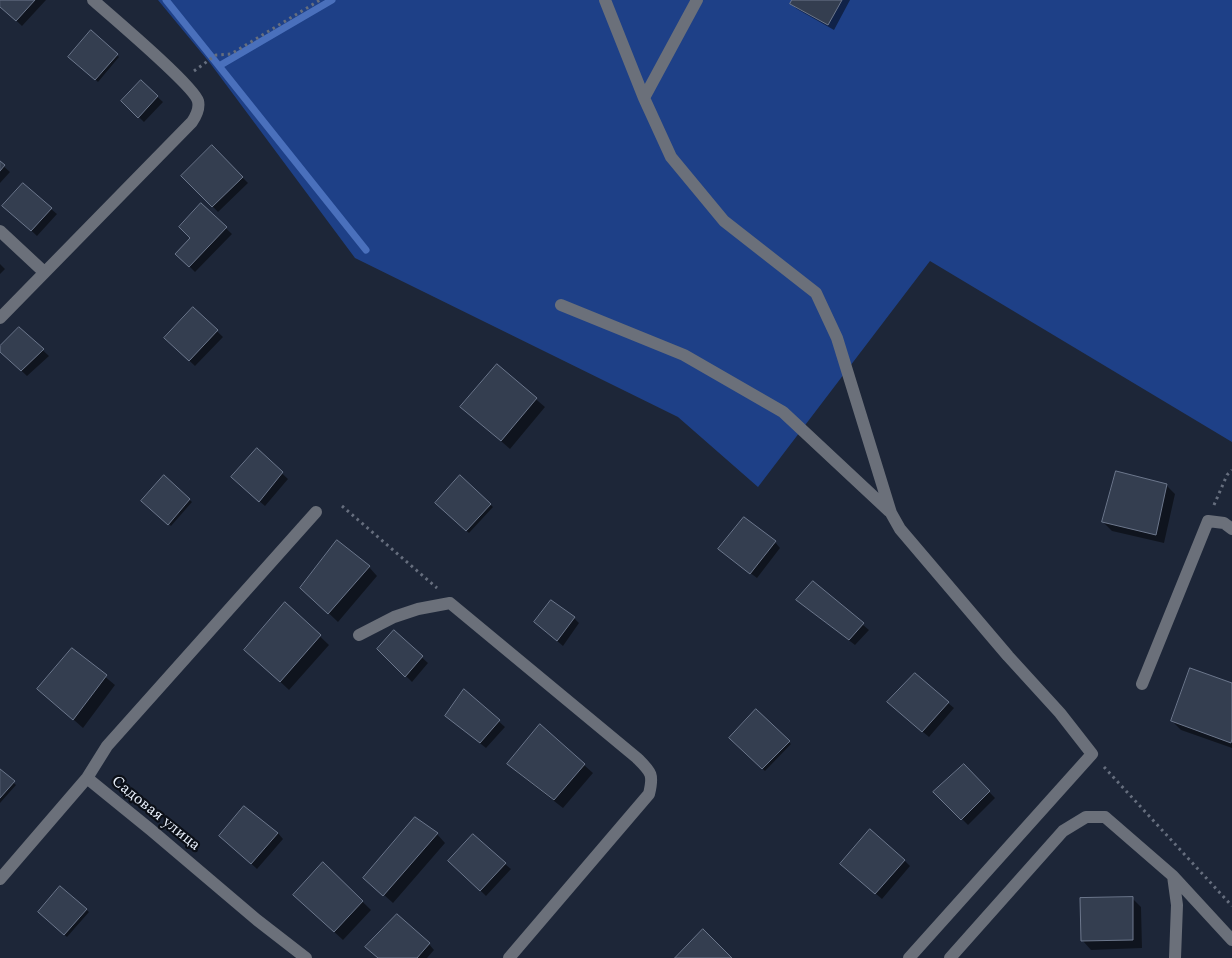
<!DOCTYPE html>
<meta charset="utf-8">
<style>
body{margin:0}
canvas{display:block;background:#1d2638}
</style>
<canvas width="1232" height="958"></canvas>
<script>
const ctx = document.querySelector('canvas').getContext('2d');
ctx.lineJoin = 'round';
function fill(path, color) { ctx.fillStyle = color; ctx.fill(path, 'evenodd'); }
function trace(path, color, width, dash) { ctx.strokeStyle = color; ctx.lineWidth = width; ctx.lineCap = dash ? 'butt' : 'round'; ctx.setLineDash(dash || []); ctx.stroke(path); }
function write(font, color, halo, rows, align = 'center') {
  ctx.font = font + ' Spectral,serif'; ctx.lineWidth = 4.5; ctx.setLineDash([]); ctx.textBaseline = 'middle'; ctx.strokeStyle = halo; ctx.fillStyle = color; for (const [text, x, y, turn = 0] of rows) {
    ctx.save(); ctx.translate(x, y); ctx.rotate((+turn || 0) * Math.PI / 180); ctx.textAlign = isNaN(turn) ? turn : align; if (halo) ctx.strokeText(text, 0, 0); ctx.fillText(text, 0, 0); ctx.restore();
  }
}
fill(new Path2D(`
 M158 0H1232V442L930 261 758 487 678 417 355 258 210 63Z`), '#1e4087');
fill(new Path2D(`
 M0 0H46L22 26 0 5Z
 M793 0H850L834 30 797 9 791 4Z
 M91 32 119 57 98 82 70 56Z
 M141 82 163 102 144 122 122 101Z
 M212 147 248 183 218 212 183 176Z
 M0 163 10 172 0 183Z
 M201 205 232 234 195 272 177 254 192 238Z
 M51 209 57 214 37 236 10 211Z
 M0 264 5 269 0 274Z
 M193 308 223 337 195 366 165 338Z
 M19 328 49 356 27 376 0 351V348Z
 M497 366 545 407 510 449 462 407Z
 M257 450 288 479 265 506 238 483Z
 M164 477 192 502 171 526 143 501Z
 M460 477 493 507 469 533 437 503Z
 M1166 485 1175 494 1164 543 1112 531 1103 522Z
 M775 542 780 548 757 578 725 554Z
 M369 567 377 576 338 622 302 588Z
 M813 583 869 630 855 645 803 605Z
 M286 604 329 645 289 690 255 658Z
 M574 618 579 623 563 646 541 627Z
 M394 632 428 663 412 682 379 649Z
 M73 650 115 685 83 728 48 697Z
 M1232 684V748L1181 730 1172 721Z
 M465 691 505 727 486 748 446 716Z
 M948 703 954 708 929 737 894 708Z
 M756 711 791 744 765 771 731 738Z
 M540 726 593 773 563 808 518 773 509 764Z
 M964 766 995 798 968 825 935 792Z
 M0 770 16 785 0 803Z
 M278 833 283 839 257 869 227 841Z
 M437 834 445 843 393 903 374 886Z
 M904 860 910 866 882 899 847 869Z
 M450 861 505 864 511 869 486 896Z
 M323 863 371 910 343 940 304 904Z
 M61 887 89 912 67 937 39 912Z
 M1132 898 1141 907 1142 948 1091 950 1083 941Z
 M429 944 434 950 427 958H379Z`), '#0007');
trace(new Path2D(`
 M166 0 219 66 332 0
 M219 66 366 250`), '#4a70bc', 7);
const building = new Path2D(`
 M0 0H35L16 21 0 7Z
 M792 0H842L828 25 790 4Z
 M91 30 118 54 95 80 68 57Z
 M141 80 158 96 138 118 121 101Z
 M212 145 243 177 212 207 181 176Z
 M0 161 5 165 0 171Z
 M23 183 52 208 31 231 2 206Z
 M201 203 227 227 189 267 175 254 190 238 179 227Z
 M193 307 218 330 189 361 164 338Z
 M19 327 44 349 21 371 0 352V346Z
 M497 364 537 398 501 441 460 407Z
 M257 448 283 472 259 502 231 477Z
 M1116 471 1167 484 1156 535 1102 522Z
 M164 475 190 499 168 525 141 501Z
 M460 475 491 504 466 531 435 503Z
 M744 517 776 541 750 574 718 549Z
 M337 540 370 566 328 614 300 588Z
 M813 581 864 623 849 640 796 600Z
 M551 600 575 617 557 641 534 622Z
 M285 602 321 635 280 682 244 650Z
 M394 630 423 656 405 677 377 649Z
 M72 648 107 675 73 720 37 689Z
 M1190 668 1232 683V739L1231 743 1171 721Z
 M915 673 949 702 922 732 887 702Z
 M464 689 500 720 480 743 445 716Z
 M756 709 790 741 762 769 729 738Z
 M540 724 585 764 554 800 507 764Z
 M964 764 990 791 961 820 933 792Z
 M0 769 15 781 0 798Z
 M244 806 278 833 251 864 219 836Z
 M415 817 438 833 383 896 363 878Z
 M870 829 905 860 875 894 840 864Z
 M473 834 506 863 480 891 448 861Z
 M323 862 363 901 334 932 293 895Z
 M60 886 87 909 64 935 38 912Z
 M1133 897V940L1081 941 1080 898Z
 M397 914 430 943 417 958H378L365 947Z
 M703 929 732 958H675Z`);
fill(building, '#343e50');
trace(building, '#6c778c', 1);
trace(new Path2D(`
 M194 71 216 55 231 54 320 0
 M1214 505 1227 475 1232 470
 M342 506 437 588
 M1104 767 1232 906`), '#666e7e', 3, [2.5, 4]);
trace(new Path2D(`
 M605 0 644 98
 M697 0 644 98 671 157 724 221 816 293 837 338 891 513 900 529 1008 656 1060 713 1092 754 909 958
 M0 231 44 272
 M561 305 684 355 783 412 889 511
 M0 318 192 122C196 116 200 109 198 101 194 86 110 15 93 0
 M359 635 394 617 418 609 450 603 637 758C651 772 654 774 649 794L509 958
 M1142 684 1208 521 1224 523 1232 529
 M87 778 151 830 257 920 306 958
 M1173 876 1177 905 1175 958
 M0 879 87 778 107 746 316 512
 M950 958 1063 831 1086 817H1105L1173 876 1232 940`), '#6b707a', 12);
write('16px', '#eaf1fc', '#0b0f17', [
 ["Садовая улица",155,814,39]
]);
</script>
